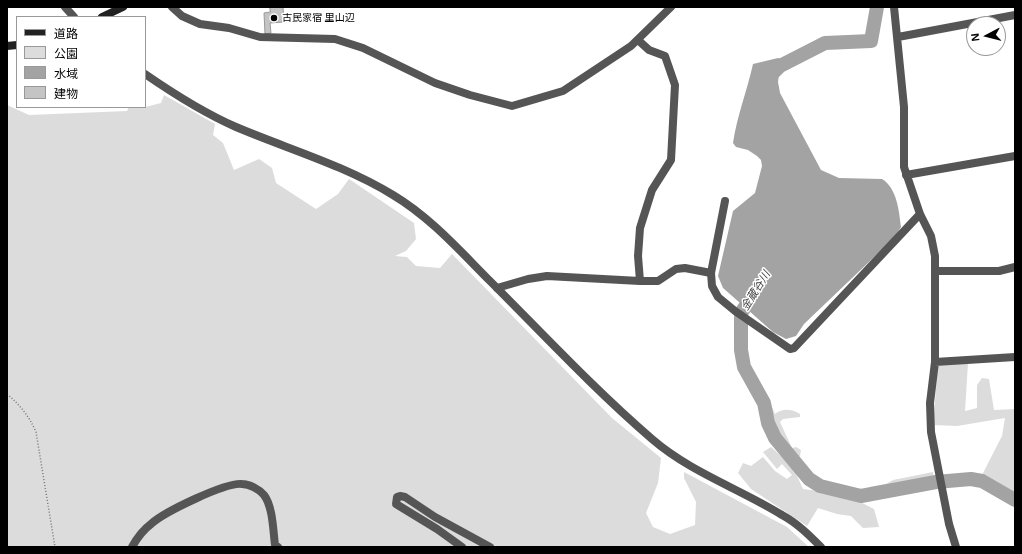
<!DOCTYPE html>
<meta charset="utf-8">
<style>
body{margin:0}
#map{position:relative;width:1022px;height:554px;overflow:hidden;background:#fff;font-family:Helvetica,"Noto Sans JP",sans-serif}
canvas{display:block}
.frame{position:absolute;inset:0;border:8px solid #000;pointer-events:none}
.legend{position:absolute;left:16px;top:16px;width:130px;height:92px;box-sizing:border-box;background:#fff;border:1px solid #999;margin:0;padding:5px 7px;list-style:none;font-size:12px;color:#000}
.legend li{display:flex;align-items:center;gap:8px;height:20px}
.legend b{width:20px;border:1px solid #999}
.north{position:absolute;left:966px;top:16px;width:40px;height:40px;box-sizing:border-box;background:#fff;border:1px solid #999;border-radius:50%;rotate:263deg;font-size:11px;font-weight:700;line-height:16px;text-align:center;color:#000}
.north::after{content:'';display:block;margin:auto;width:14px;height:18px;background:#000;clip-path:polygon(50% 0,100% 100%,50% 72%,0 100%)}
</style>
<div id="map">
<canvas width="1022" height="554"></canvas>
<div class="frame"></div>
<ul class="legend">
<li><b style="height:5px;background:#222"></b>道路</li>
<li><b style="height:11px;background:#dcdcdc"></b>公園</li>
<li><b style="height:11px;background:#a3a3a3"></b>水域</li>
<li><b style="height:11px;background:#c4c4c4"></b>建物</li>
</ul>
<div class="north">N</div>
</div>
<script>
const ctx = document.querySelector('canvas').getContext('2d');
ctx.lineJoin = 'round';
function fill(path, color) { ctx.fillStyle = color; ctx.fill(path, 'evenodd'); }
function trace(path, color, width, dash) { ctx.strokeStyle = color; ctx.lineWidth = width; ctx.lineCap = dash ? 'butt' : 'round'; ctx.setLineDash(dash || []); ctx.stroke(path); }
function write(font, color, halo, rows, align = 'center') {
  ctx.font = font + ' Helvetica,"Noto Sans JP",sans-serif'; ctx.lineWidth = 3; ctx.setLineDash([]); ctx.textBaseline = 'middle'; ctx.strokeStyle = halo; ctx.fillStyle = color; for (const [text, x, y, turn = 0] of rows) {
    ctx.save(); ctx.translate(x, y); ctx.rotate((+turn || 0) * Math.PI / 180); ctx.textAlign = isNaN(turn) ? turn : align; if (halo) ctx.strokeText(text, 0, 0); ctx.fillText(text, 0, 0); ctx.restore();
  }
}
fill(new Path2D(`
 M164 95 215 124 213 135 223 143 234 170 259 159 272 168 276 183 316 209 338 194 349 179 414 223 416 239 406 251 395 256 407 257 416 266 440 268 452 254 612 418 661 458 658 483 646 513 653 527 670 534 695 525 696 502 684 478V472L787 527 809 547H7V105L29 115 127 111 129 107H145L161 103Z
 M968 363 965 411 977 408V385L982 378 989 379 994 410 1015 409V497L981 477 1002 436 1005 418 957 426 933 425 938 364Z
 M762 392 768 397 775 414C783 408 792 409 800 414V417L783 419 780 422 792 448 796 447 801 450 800 456 796 459 777 436Z
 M771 447 793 467 803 489C814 491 818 490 828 491 842 492 862 503 874 509L879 527 863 528 851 516 837 514 818 508 807 526 751 489 738 473 743 463 751 466 763 457 775 471 787 479 792 475 782 464 777 469 763 452Z
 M933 472 934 479 870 492 869 487 886 484 893 480Z`), '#dcdcdc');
fill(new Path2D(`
 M778 58 781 59 778 82 780 93 821 170 839 178 882 179C897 188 899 211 901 227L894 238 804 324 796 336 786 339 773 332 723 288 718 276 733 211 755 193 762 166 761 160 757 156 748 150 736 147 733 143C737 116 747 91 753 64Z`), '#a3a3a3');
trace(new Path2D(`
 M767 79 780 66 825 43 871 41 877 7
 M755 292 741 313V350L744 367 764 403 768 423 775 438 809 479 820 486 861 496 936 482 971 479 982 481 1015 500`), '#a3a3a3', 14);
const building = new Path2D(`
 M270 7H283L284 22 270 23 271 33 265 34 264 13 270 12Z`);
fill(building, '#c4c4c4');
trace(building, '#999', 1);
trace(new Path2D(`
 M7 394C20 405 29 416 36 432L55 547`), '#777', 1.5, [1, 2]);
trace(new Path2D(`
 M172 7 182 16 200 24 229 28 260 37 335 39 363 48 435 83 470 95 512 106 563 91 631 46 671 7
 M894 7 904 107V167L920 214 931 236 935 256V362L930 403 931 432 949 524 956 547
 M898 37 1015 15
 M638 40 649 50 665 56 675 85 671 160 652 190 640 228 638 256 640 281
 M906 175 1015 156
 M725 201 711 273 712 286 718 297 735 311 790 349 794 348 920 214
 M935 271H999L1015 267
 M497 288 528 279 547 276 640 281H658L676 269 685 268 711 273
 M935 362 1015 357
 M132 547C137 538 143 530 151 524 164 512 226 482 242 484 249 484 259 489 264 495 273 507 273 530 275 545L278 547
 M462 547 437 529 396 504 397 497 400 496 405 497 435 517 490 547`), '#555', 8);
trace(new Path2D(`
 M65 7 74 17
 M145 74C174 94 204 113 236 127 288 149 344 165 393 195 430 217 460 251 490 281 543 334 595 390 652 439 690 472 740 489 782 515 797 523 809 535 821 547`), '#555', 8);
trace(new Path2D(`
 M102 17 123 7
 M7 46 17 45`), '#222', 8);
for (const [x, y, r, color] of [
 [274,18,4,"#000"]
]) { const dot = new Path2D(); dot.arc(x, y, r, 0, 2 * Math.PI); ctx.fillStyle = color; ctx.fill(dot); trace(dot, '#fff', 1.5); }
write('10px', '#000', '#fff', [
 ["古民家宿 里山辺",282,18]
], 'left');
write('italic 11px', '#444', '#fff', [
 ["金蔵谷川",756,291,-58]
]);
</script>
